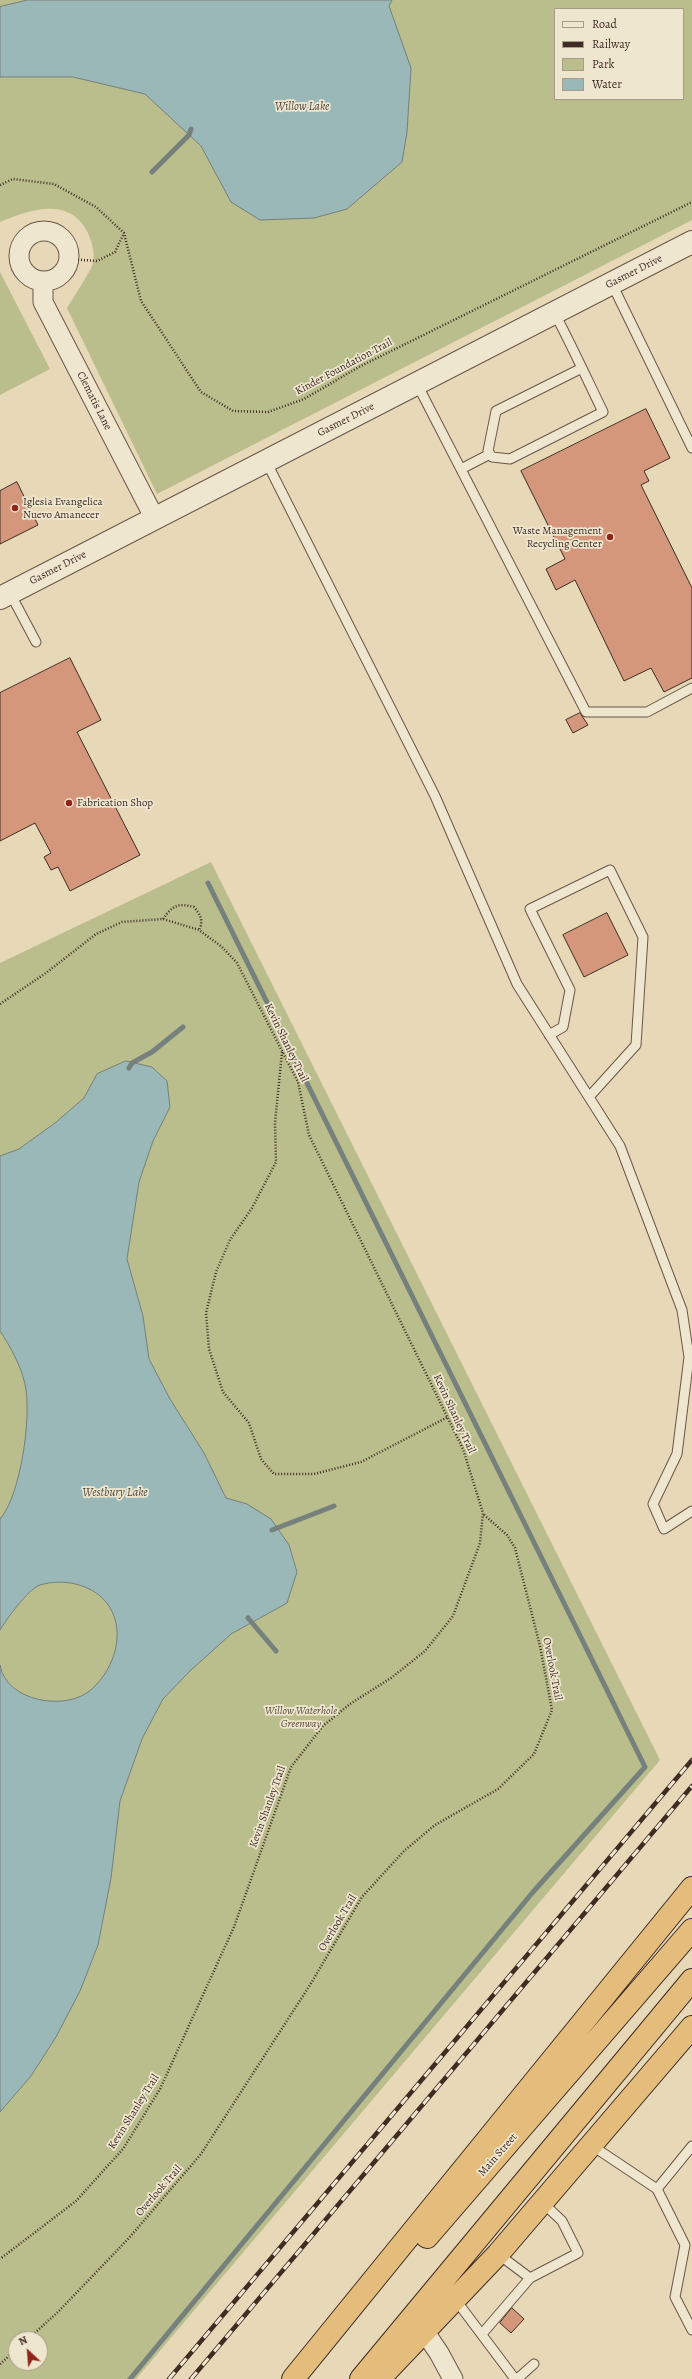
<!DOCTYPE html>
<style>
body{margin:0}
#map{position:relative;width:692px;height:2379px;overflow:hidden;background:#e7d8b7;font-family:Alegreya,serif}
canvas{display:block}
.legend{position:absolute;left:554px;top:8px;width:130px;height:92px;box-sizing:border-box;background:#efe6d0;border:1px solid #a99c8b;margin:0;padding:5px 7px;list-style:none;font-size:12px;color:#3f2c23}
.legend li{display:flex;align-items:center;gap:8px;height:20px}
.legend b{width:20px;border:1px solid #a99c8b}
.north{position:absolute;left:8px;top:2331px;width:40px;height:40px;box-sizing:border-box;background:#efe6d0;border:1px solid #a99c8b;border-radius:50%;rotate:334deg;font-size:11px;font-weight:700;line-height:16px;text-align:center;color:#3f2c23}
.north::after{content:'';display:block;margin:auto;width:14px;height:18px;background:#8f2418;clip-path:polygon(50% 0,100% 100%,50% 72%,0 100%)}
</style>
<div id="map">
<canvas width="692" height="2379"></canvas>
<ul class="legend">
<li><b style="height:5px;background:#efe6d0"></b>Road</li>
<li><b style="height:5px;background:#3f2c23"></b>Railway</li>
<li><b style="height:11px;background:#b9be8c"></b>Park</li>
<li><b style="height:11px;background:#9ab8b7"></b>Water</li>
</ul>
<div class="north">N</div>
</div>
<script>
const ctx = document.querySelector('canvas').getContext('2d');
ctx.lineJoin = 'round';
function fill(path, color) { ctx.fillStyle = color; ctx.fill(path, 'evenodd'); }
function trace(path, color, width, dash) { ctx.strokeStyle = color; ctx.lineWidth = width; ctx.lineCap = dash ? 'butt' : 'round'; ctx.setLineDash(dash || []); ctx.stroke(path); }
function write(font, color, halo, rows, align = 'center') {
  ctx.font = font + ' Alegreya,serif'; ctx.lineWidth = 3.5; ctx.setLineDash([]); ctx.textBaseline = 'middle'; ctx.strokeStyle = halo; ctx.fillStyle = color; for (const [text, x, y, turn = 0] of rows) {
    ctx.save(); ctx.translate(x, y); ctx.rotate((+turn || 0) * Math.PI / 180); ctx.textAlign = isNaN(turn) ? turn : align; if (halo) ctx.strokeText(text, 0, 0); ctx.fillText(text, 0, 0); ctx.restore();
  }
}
fill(new Path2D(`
 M0 0H692V220L157 494 67 308C72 300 92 269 93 263 95 251 92 242 87 231 68 196 29 210 0 222ZM555 9H683V99H555Z
 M0 272 50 369 0 395Z
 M211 862 660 1760 136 2379H0V963ZM16 2339H40V2363H16Z`), '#b9be8c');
const water = new Path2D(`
 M28 0H392L389 6 411 68 407 132 402 162 347 209 314 218 260 220 231 202 201 146 145 94 73 77H0V7Z
 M126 1061 152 1067 167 1081 170 1107 153 1141 139 1182 127 1259 143 1316 149 1359 170 1399 204 1453 226 1498 247 1504 271 1519 289 1545 297 1572 287 1603 231 1634 191 1670 163 1699 142 1739 120 1801 111 1878 98 1945 80 1991 56 2037 31 2076 0 2112V1665C6 1702 67 1712 92 1689 116 1667 127 1628 106 1602 91 1584 63 1578 40 1585 28 1589 6 1620 0 1630V1519C21 1495 32 1415 25 1384 21 1366 10 1346 0 1331V1156L19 1149 55 1123 84 1098 97 1074Z`);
fill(water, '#9ab8b7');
trace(water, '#76807c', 1);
trace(new Path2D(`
 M152 172 189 135 191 129
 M129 1068 132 1063 152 1052 183 1027
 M272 1530 334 1506
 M248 1618 276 1651
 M130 2379 533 1892 645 1767 208 883`), '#76807c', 5);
const building = new Path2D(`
 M646 409 670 458 644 471 649 481 641 485 692 588V678L664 692 651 668 624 681 575 580 556 590 546 569 565 559 521 471Z
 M17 482 38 525 0 544V491Z
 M70 658 101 720 77 732 140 855 70 891 58 867 51 870 44 857 51 853 35 823 0 841V693Z
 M580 713 588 725 573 733 566 720Z
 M607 913 628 955 584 977 563 935Z
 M512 2308 524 2319 511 2333 500 2323Z`);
fill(building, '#d4977c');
trace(building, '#3f2c23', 1);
const service = new Path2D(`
 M612 284 692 448
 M555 314C572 346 587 379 603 412L510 459 492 457 488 451 496 411 582 368
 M417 384 586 712H647L692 688
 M266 461 435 796 517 984 620 1146 682 1310 689 1357 677 1454 653 1504 664 1529 692 1511
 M461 469 490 454
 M10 593 36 642
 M549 1035 563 1027 570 990 530 909 610 870 643 937 636 1045 589 1097
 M591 2145 657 2189 685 2245 675 2297 692 2330
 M657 2189 692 2146
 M498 2254 530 2278
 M455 2299 515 2379
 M482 2334 530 2278 578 2253 562 2221 542 2202
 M517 2379 534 2364`);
const minor = new Path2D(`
 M19 256a25 25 0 1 1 50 0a25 25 0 1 1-50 0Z
 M43 281V302L155 519
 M424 2331 439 2353 453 2379`);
const tertiary = new Path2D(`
 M0 598 692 242`);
const trunk = new Path2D(`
 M427 2237 692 1930
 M293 2379 692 1888
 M361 2379 692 1980
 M379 2379 498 2254 692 2027`);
trace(service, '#695748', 11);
trace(minor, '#695748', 21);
trace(tertiary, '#695748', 24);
trace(trunk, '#3f2c23', 24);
trace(new Path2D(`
 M0 185 13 179 54 184 96 207 124 233 141 301 201 392 233 411 268 412 304 399 359 367 692 202
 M69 259 97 261 115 252 124 233
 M163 919C173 905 178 903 194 907 200 914 204 921 199 930
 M0 1004 46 973 96 934 122 922 163 919 199 930 222 947 237 963 298 1082 309 1135 463 1449 483 1513 480 1543 453 1616 425 1651 391 1678 350 1704 323 1726 291 1767 234 1927 160 2089 123 2149 76 2201 0 2259
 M282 1052 275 1123 276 1162 252 1208 230 1240 216 1272 206 1313 209 1349 223 1392 249 1423 261 1459 274 1474H314L361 1462 448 1417
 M28 2339 58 2312 129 2238 201 2154 310 1985 362 1897 404 1851 435 1825 498 1789 534 1754 552 1710 540 1646 515 1548 507 1535 483 1514
 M0 2364 16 2350`), '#3f2c23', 2.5, [1, 2]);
trace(service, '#efe6d0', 9);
trace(minor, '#efe6d0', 19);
trace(tertiary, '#efe6d0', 22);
trace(trunk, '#e4bc7c', 22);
const rail = new Path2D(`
 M169 2379 692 1760
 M191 2379 692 1786`);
trace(rail, '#3f2c23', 4.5);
trace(rail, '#efe6d0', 3, [9]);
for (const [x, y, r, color] of [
 [15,508,4,"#8f2418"],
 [610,537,4,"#8f2418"],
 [69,803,4,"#8f2418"]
]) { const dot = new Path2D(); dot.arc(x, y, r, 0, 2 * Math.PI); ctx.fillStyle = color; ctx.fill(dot); trace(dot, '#efe6d0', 1.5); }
write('11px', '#3f2c23', '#efe6d0', [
 ["Gasmer Drive",634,272,-27],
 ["Kinder Foundation Trail",344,367,-28],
 ["Clematis Lane",94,401,63],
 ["Gasmer Drive",346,420,-27],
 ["Gasmer Drive",58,568,-27],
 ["Kevin Shanley Trail",286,1043,64],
 ["Kevin Shanley Trail",454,1414,65],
 ["Overlook Trail",552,1669,79],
 ["Kevin Shanley Trail",268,1807,-70],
 ["Overlook Trail",338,1923,-59],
 ["Kevin Shanley Trail",134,2112,-58],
 ["Main Street",498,2155,-49],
 ["Overlook Trail",159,2191,-49]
]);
write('11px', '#3f2c23', '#efe6d0', [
 ["Iglesia Evangelica",23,502],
 ["Nuevo Amanecer",23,515],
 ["Waste Management",602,531,"right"],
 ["Recycling Center",602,544,"right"],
 ["Fabrication Shop",77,803]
], 'left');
write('italic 11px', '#574938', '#efe6d0', [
 ["Willow Waterhole",301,1711],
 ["Greenway",301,1724]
]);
write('italic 12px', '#514841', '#efe6d0', [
 ["Willow Lake",302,107],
 ["Westbury Lake",115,1493]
]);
</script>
